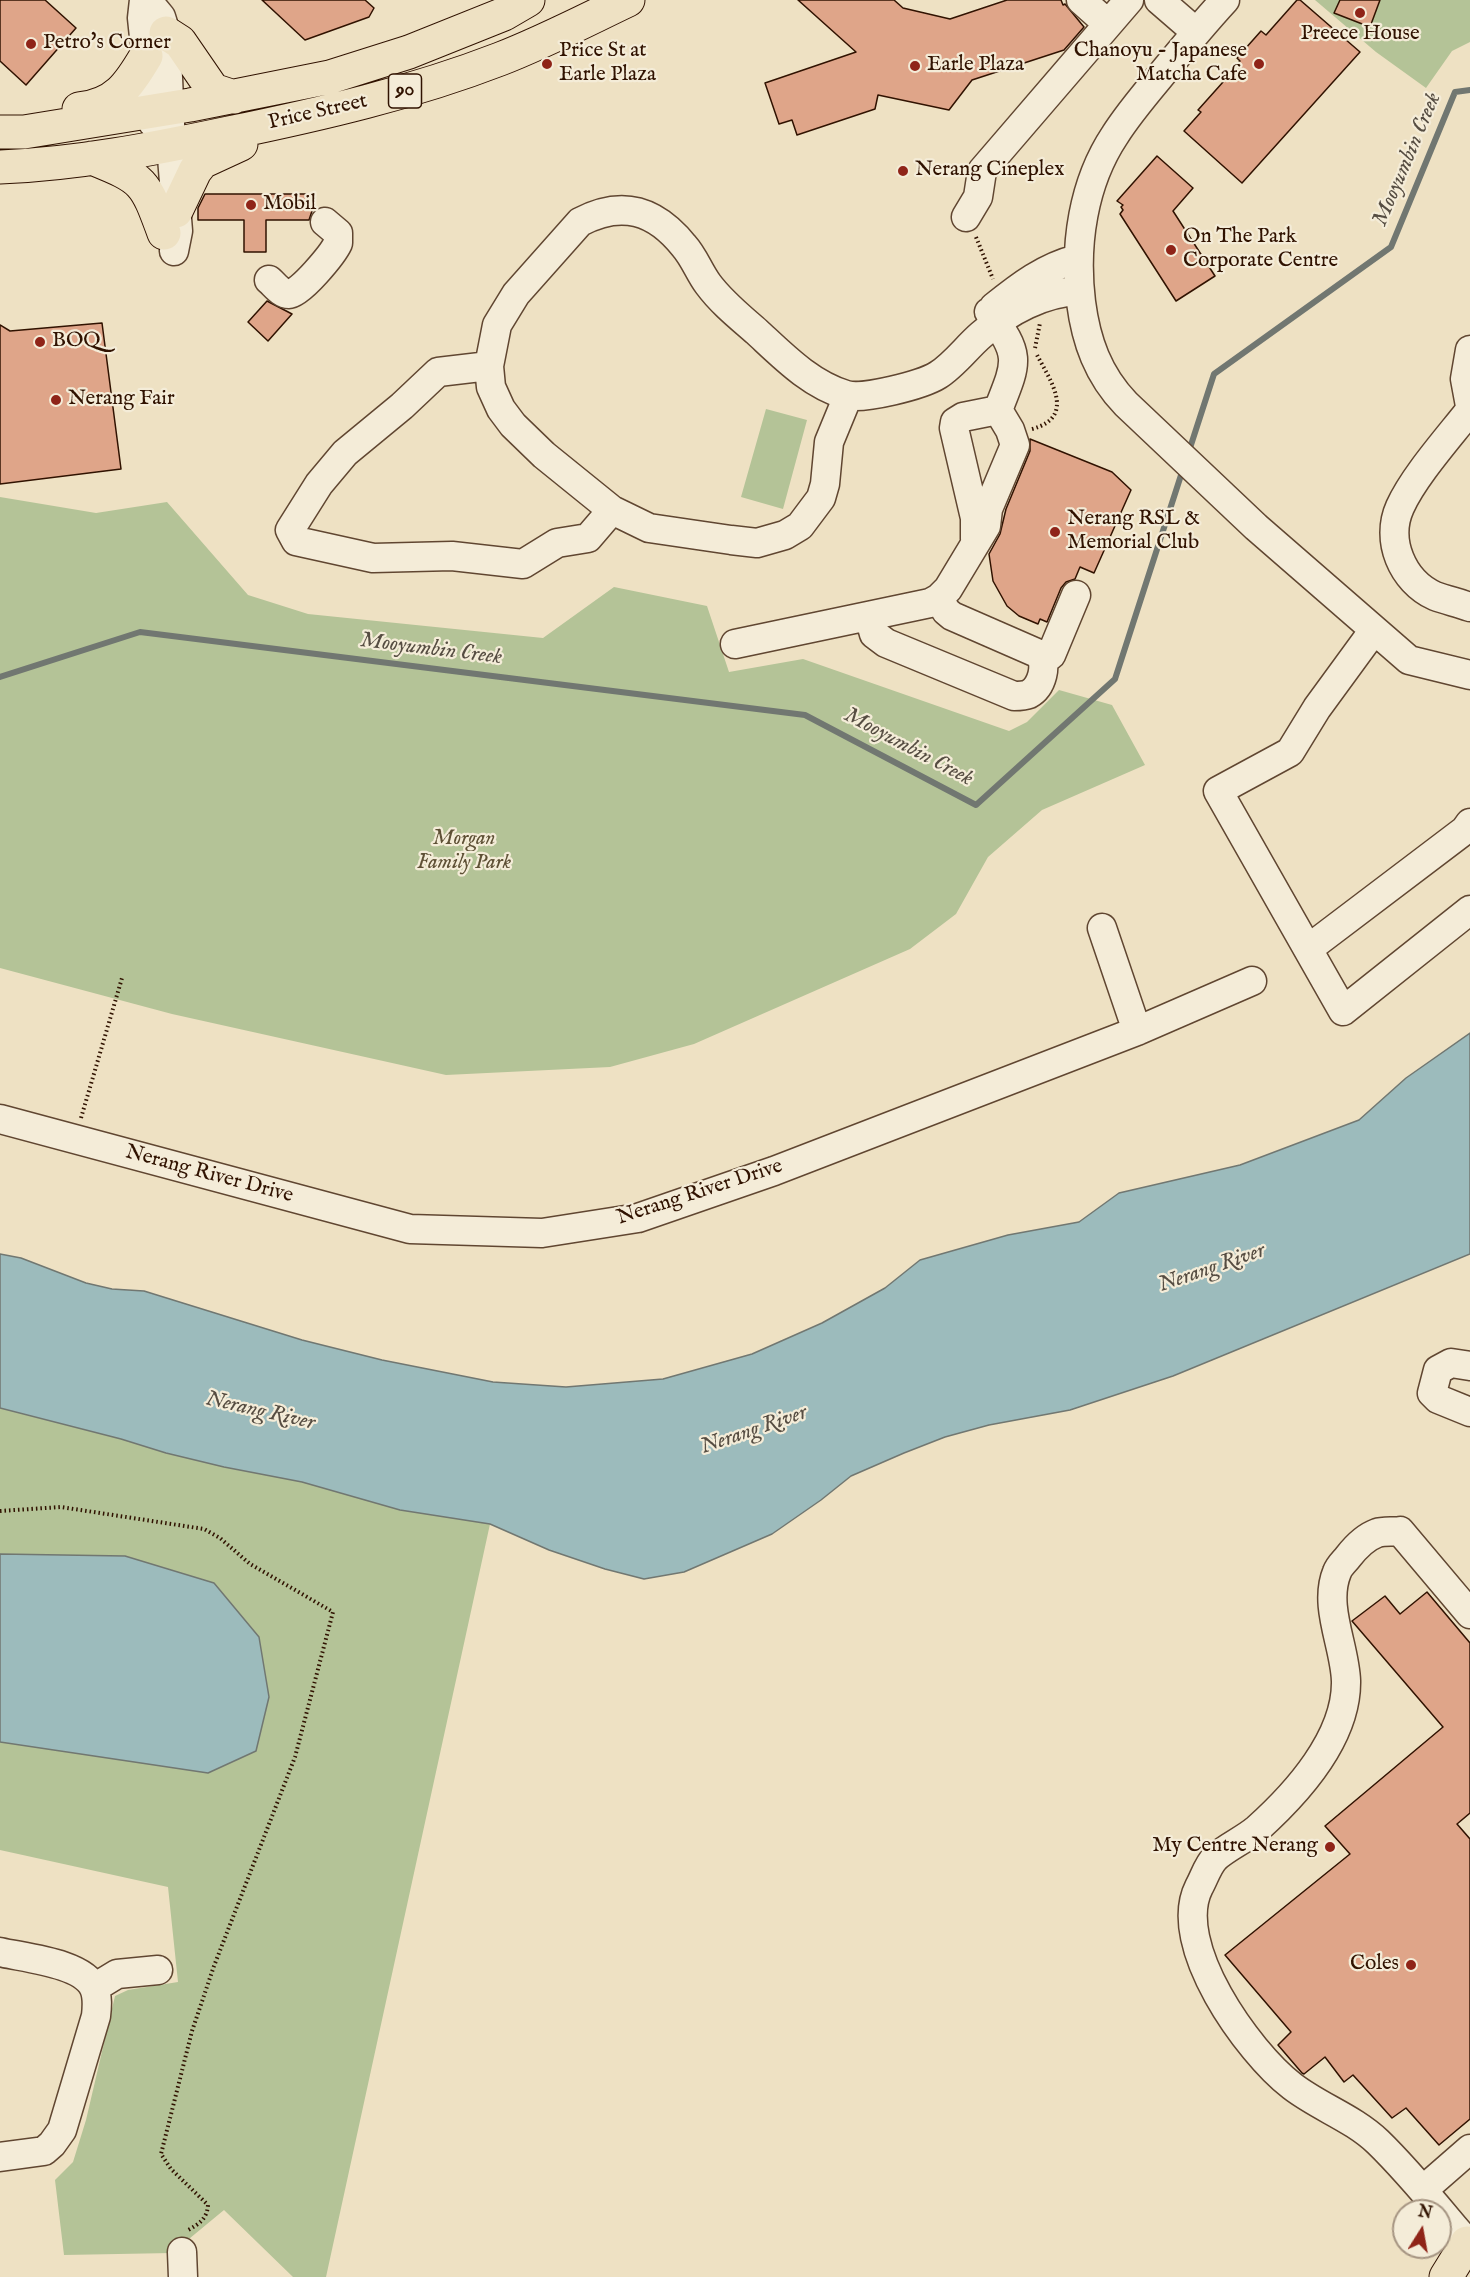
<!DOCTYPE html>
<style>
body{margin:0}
#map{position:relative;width:1470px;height:2277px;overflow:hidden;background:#eee1c3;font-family:"IM FELL English",serif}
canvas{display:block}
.north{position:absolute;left:1392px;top:2199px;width:60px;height:60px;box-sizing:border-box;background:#f4ecd8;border:2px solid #a69582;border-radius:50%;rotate:11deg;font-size:16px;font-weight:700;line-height:24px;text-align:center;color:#301200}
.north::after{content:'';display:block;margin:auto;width:21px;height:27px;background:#8f2418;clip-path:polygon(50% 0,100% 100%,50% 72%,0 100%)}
</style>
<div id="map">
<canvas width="1470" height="2277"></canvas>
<div class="north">N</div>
</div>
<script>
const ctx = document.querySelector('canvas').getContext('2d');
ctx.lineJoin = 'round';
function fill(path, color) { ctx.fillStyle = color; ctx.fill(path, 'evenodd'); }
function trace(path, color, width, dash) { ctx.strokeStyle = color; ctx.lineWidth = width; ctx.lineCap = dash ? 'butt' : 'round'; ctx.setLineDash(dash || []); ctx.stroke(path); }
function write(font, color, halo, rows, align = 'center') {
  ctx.font = font + ' "IM FELL English",serif'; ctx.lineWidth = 4.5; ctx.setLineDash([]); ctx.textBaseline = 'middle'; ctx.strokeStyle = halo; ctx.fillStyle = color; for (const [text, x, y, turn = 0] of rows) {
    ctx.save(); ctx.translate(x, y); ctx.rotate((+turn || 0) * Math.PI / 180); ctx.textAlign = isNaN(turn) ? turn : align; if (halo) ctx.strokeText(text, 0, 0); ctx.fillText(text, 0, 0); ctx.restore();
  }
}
fill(new Path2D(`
 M1315 0H1470V42L1452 51 1426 88 1376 52Z
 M766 409 807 420 783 509 741 497Z
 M0 497 96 513 167 502 248 595 308 614 543 638 614 587 707 606 729 672 803 659 1009 731 1027 722 1059 690 1112 705 1145 765 1042 810 988 857 956 914 910 949 694 1044 610 1067 446 1075 172 1014 0 968Z
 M0 1408 121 1439 166 1453 224 1467 302 1482 400 1510 490 1524 326 2277H293L224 2210 172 2253 64 2255 55 2180 73 2162 86 2120 115 1996 128 1990 178 1982 168 1887 0 1850Z`), '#b4c397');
const water = new Path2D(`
 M1470 1033V1254L1173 1376 1070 1410 989 1425 945 1437 904 1453 851 1476 821 1500 772 1534 684 1572 644 1579 605 1569 549 1550 490 1524 400 1510 302 1482 224 1467 166 1453 121 1439 0 1408V1254L21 1258 86 1283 112 1289 144 1291 302 1340 382 1360 493 1382 566 1387 663 1379 752 1354 822 1323 885 1288 920 1260 1008 1235 1079 1222 1119 1193 1240 1165 1359 1120 1406 1078Z
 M0 1554 125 1556 214 1583 259 1637 269 1697 256 1751 208 1773 0 1742Z`);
fill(water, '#9cbbbc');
trace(water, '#717771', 1.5);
trace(new Path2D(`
 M1189 451 1214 374 1391 247 1455 92 1470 90
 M0 677 140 632 805 715 976 805 1115 679 1183 469`), '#717771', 6);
const building = new Path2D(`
 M0 0H45L76 28 26 85 0 61Z
 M262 0H365L374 8 369 17 305 40Z
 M798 0H894L903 8 950 19 1007 0H1061L1063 5 1065 4 1084 27 1064 50 972 80 949 110 878 95 875 109 797 135 792 120 779 124 765 83 856 52Z
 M1297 0H1300L1360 52 1242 183 1184 131 1201 112 1198 110 1232 72 1231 71 1240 61 1237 58 1261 31 1266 35Z
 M1340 0H1380L1370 27 1334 13Z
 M1157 156 1193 188 1173 211 1215 276 1176 301 1120 214 1123 210 1121 207 1123 205 1117 201Z
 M205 194H312V211L309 220H266V252H244V220H198V208Z
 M267 301 292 314 268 341 248 322Z
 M102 323 121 469 0 484V325L10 331Z
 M1030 439 1112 472 1131 490 1094 573 1080 567 1075 579 1066 582 1061 588 1047 622 1040 619 1038 624 1019 616 1007 606 993 581 989 554 1000 534 1006 509 1030 451Z
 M1427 1592 1470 1643V1813L1457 1824 1470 1839V2119L1439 2145 1406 2108 1392 2118 1353 2075 1344 2082 1325 2057 1304 2074 1302 2073 1278 2045 1291 2032 1225 1955 1350 1854 1325 1826 1443 1727 1352 1621 1385 1596 1400 1614Z`);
fill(building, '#dfa589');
trace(building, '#301200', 1.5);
const minor = new Path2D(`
 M144 0 142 18 153 123
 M147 0 161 17 166 33 171 145 178 231 174 251
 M1081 0 1108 24
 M1159 0 1196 32
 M1225 0C1201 26 1179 53 1157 80 1142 98 1127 116 1115 135 1083 183 1074 245 1081 302 1086 341 1098 375 1126 404L1256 527 1409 660 1470 675
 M966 217 978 197 982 171 1129 0
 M269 280C275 285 281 294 289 294 300 294 333 254 338 243V233L325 222
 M994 307C1020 286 1045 267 1077 259
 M989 312C1021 356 1018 360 998 410
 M1470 350 1465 379 1470 406
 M489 366 438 372 402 406 345 453 319 484 290 530 296 541 373 558 452 556 523 564 557 543 588 538 612 510
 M848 396 829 442 825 484 821 498 800 526 785 535 757 543 731 540 649 528 612 510 544 455 513 425 501 409 491 387 489 366 497 325 516 294 580 222C622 200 655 210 684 246 694 257 699 272 708 284 722 303 740 317 757 332 784 357 810 384 846 395 863 400 922 385 938 375 954 365 967 347 981 335 1008 311 1044 292 1079 291
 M1470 410C1449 437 1414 476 1400 507 1385 540 1402 581 1435 596 1446 600 1459 603 1470 607
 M975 539V518L954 428 955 422 963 417 998 410
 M869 616 874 634 886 643 1014 696C1019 696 1024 696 1029 694 1042 687 1048 664 1039 654L952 616 946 611 939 598
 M1374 630 1317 708 1290 752 1218 791 1343 1011 1470 910
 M735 644 930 603 939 598 948 589 986 526 988 509 1015 445 1010 430 998 410
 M1044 659 1051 655 1076 595
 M1102 928 1137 1031
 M1308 949 1465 830 1470 823
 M0 1119 410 1229 542 1233 638 1218 774 1171 1137 1031 1252 981
 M1470 1366 1451 1363 1438 1370 1432 1393 1438 1399 1470 1412
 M1470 1614 1400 1531C1393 1532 1383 1531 1377 1533 1366 1537 1355 1548 1348 1557 1345 1561 1339 1566 1337 1572 1323 1606 1345 1646 1346 1681 1347 1738 1296 1794 1257 1829 1244 1840 1227 1847 1215 1858 1208 1865 1204 1878 1199 1887 1170 1944 1248 2052 1292 2086 1319 2107 1353 2118 1378 2142 1411 2174 1440 2211 1470 2246
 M0 1952C25 1958 83 1963 94 1988 98 1997 97 2007 96 2016L62 2130 52 2144 44 2151 0 2157
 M94 1988 117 1974 158 1970
 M1423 2190 1470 2149
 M182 2252 183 2277`);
const major = new Path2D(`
 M166 33 180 42 213 90 234 97
 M79 109C116 105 129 85 146 56
 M0 132H24L190 105 330 77 409 52 504 14 528 0
 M92 158C144 179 145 181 164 233
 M0 167C77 164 153 149 229 133 321 114 412 93 500 59 544 42 586 20 628 0
 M176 211 195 171 202 162 241 144
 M1446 2277 1467 2243`);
trace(minor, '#604631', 31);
trace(major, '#301200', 35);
trace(new Path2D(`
 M976 237 993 279
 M1035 348 1040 323
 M1032 429C1077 417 1050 380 1037 355
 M81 1118 122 978
 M0 1511 61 1507 204 1529 220 1538 250 1564 333 1612 295 1757 214 1966 192 2031 161 2154 171 2169 208 2205C207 2219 199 2224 188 2230`), '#301200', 4, [1.5, 3]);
trace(minor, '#f4ecd8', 28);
trace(major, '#eee1c3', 33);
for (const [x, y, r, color] of [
 [1360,13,6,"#8f2418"],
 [31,44,6,"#8f2418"],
 [547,64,6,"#8f2418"],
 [1259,64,6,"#8f2418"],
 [915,66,6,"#8f2418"],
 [903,171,6,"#8f2418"],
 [251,205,6,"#8f2418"],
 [1171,250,6,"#8f2418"],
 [40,342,6,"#8f2418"],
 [56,400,6,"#8f2418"],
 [1055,532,6,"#8f2418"],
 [1330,1847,6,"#8f2418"],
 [1411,1965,6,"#8f2418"]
]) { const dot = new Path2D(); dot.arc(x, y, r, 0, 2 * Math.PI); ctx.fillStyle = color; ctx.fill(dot); trace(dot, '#f4ecd8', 2); }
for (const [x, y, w] of [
 [405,91,33]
]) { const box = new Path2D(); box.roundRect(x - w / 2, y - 17, w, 34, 4.5); ctx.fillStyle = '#f4ecd8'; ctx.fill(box); trace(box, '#301200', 1.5); }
write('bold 20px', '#301200', null, [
 ["90",405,91]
]);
write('21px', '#301200', '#f4ecd8', [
 ["Preece House",1360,35,"center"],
 ["Petro's Corner",43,44],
 ["Price St at",559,52],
 ["Earle Plaza",559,76],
 ["Chanoyu - Japanese",1247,52,"right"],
 ["Matcha Cafe",1247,76,"right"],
 ["Earle Plaza",927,66],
 ["Nerang Cineplex",915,171],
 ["Mobil",263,205],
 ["On The Park",1183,238],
 ["Corporate Centre",1183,262],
 ["BOQ",52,342],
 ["Nerang Fair",68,400],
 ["Nerang RSL &",1067,520],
 ["Memorial Club",1067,544],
 ["My Centre Nerang",1318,1847,"right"],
 ["Coles",1399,1965,"right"]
], 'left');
write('21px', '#301200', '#f4ecd8', [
 ["Price Street",318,113,-13],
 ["Nerang River Drive",209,1175,15],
 ["Nerang River Drive",700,1193,-18]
]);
write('italic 21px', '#5e5035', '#f4ecd8', [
 ["Morgan",464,840],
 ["Family Park",464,864]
]);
write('italic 22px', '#564d42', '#f4ecd8', [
 ["Mooyumbin Creek",1408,160,-67],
 ["Mooyumbin Creek",431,650,7],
 ["Mooyumbin Creek",908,748,28],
 ["Nerang River",1212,1269,-19],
 ["Nerang River",260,1412,13],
 ["Nerang River",754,1431,-19]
]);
</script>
